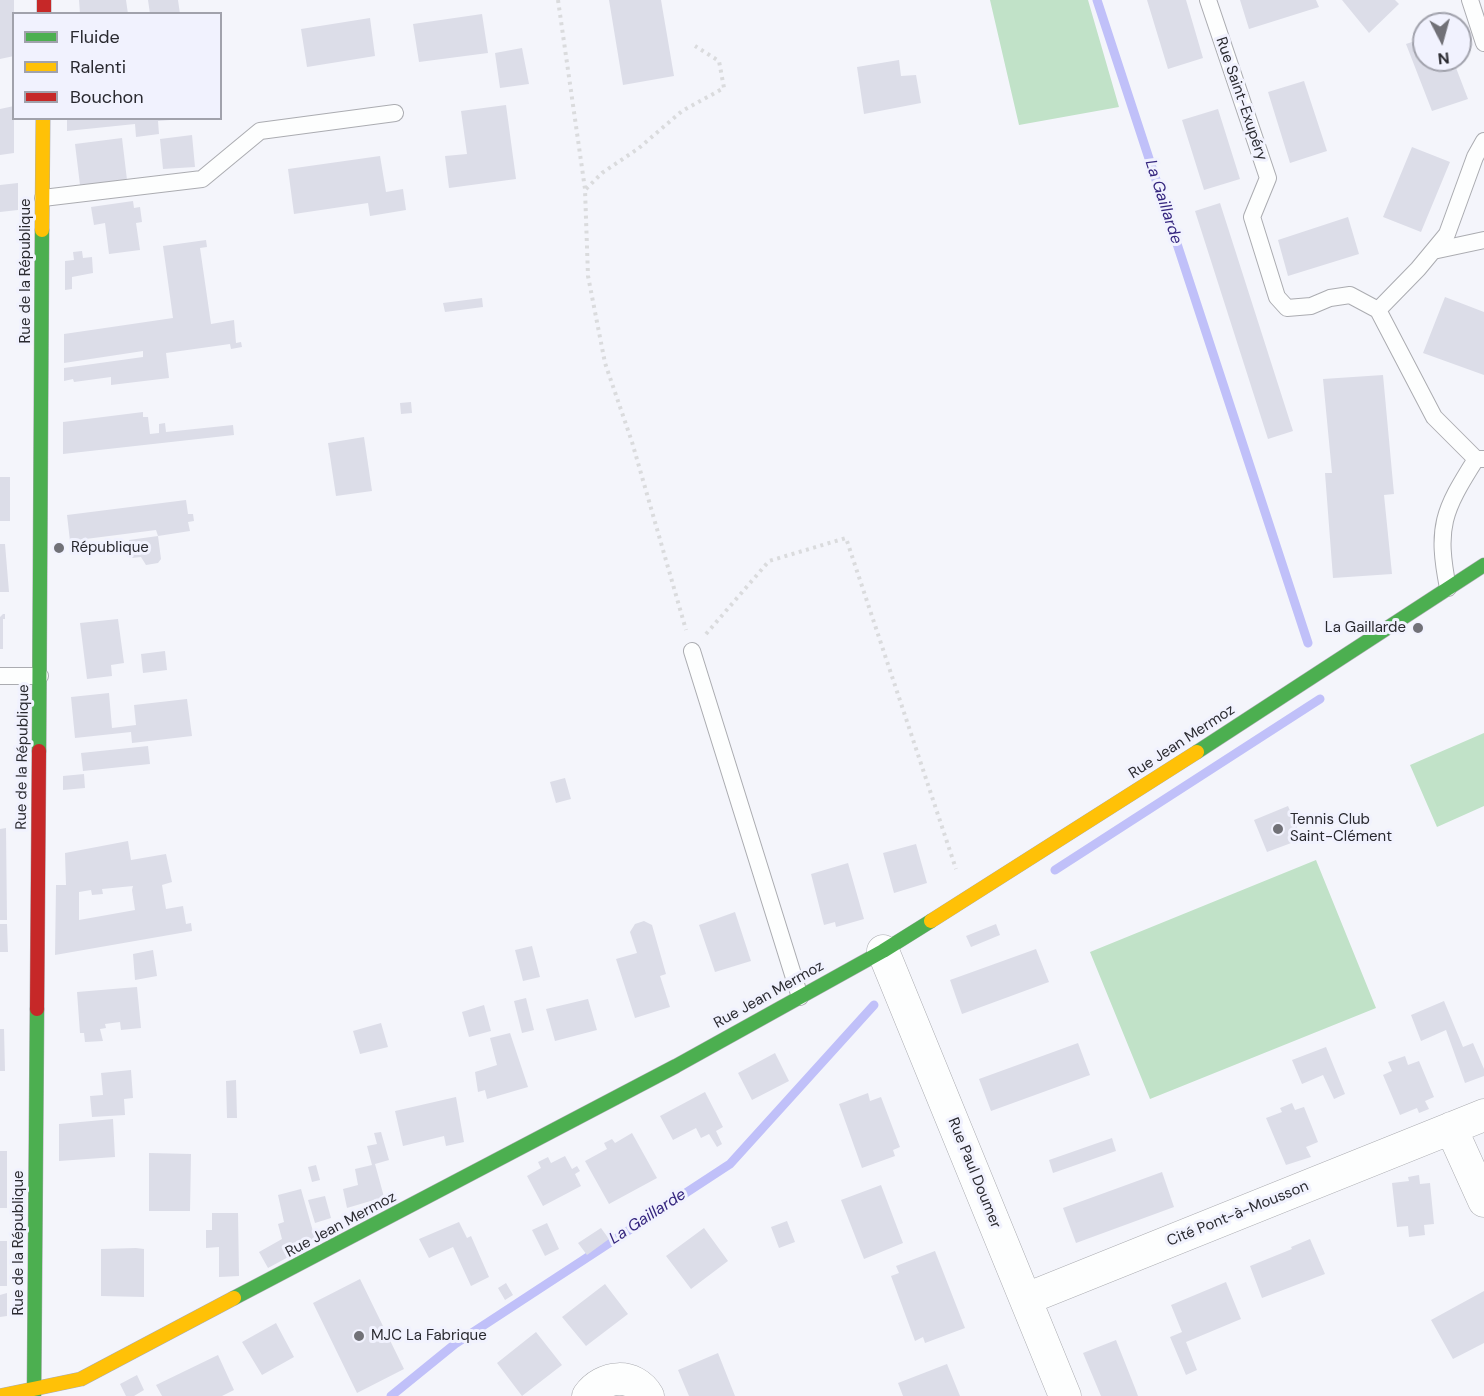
<!DOCTYPE html>
<meta charset="utf-8">
<style>
body{margin:0}
#map{position:relative;width:1484px;height:1396px;overflow:hidden;background:#f4f5fb;font-family:"DM Sans",sans-serif}
canvas{display:block}
.legend{position:absolute;left:12px;top:12px;width:210px;height:108px;box-sizing:border-box;background:#f1f2fe;border:2px solid #a1a2ac;margin:0;padding:8px 10px;list-style:none;font-size:18px;color:#2a2a30}
.legend li{display:flex;align-items:center;gap:12px;height:30px}
.legend b{width:30px;border:2px solid #a1a2ac}
.north{position:absolute;left:1412px;top:12px;width:60px;height:60px;box-sizing:border-box;background:#f1f2fe;border:2px solid #a1a2ac;border-radius:50%;rotate:174deg;font-size:16px;font-weight:700;line-height:24px;text-align:center;color:#2a2a30}
.north::after{content:'';display:block;margin:auto;width:21px;height:27px;background:#717177;clip-path:polygon(50% 0,100% 100%,50% 72%,0 100%)}
</style>
<div id="map">
<canvas width="1484" height="1396"></canvas>
<ul class="legend">
<li><b style="height:8px;background:#4caf50"></b>Fluide</li>
<li><b style="height:8px;background:#ffc107"></b>Ralenti</li>
<li><b style="height:8px;background:#c62828"></b>Bouchon</li>
</ul>
<div class="north">N</div>
</div>
<script>
const ctx = document.querySelector('canvas').getContext('2d');
ctx.lineJoin = 'round';
function fill(path, color) { ctx.fillStyle = color; ctx.fill(path, 'evenodd'); }
function trace(path, color, width, dash) { ctx.strokeStyle = color; ctx.lineWidth = width; ctx.lineCap = dash ? 'butt' : 'round'; ctx.setLineDash(dash || []); ctx.stroke(path); }
function write(font, color, halo, rows, align = 'center') {
  ctx.font = font + ' "DM Sans",sans-serif'; ctx.lineWidth = 6; ctx.setLineDash([]); ctx.textBaseline = 'middle'; ctx.strokeStyle = halo; ctx.fillStyle = color; for (const [text, x, y, turn = 0] of rows) {
    ctx.save(); ctx.translate(x, y); ctx.rotate((+turn || 0) * Math.PI / 180); ctx.textAlign = isNaN(turn) ? turn : align; if (halo) ctx.strokeText(text, 0, 0); ctx.fillText(text, 0, 0); ctx.restore();
  }
}
fill(new Path2D(`
 M990 0H1088L1119 107 1019 125Z
 M1484 733V806L1437 827 1410 765Z
 M1316 860 1376 1008 1150 1099 1090 952Z`), '#c1e2c8');
trace(new Path2D(`
 M1097 0 1308 643
 M1055 870 1320 699
 M391 1396 455 1344 730 1164 874 1005`), '#c0c0f9', 9);
fill(new Path2D(`
 M0 0H14V56L0 59Z
 M79 0H126L128 14H80Z
 M148 0H178L180 14H150Z
 M609 0H661L674 76 623 85Z
 M1147 0H1186L1203 58 1168 69Z
 M1240 0H1316L1319 7 1249 29Z
 M1342 0H1395L1399 4 1369 33Z
 M482 14 488 53 419 62 413 24Z
 M370 18 375 56 307 67 301 29Z
 M1424 38V60H1453L1468 99 1432 111 1406 44Z
 M522 48 529 84 500 88 495 53Z
 M899 60 901 76 916 75 921 103 864 114 857 67Z
 M1304 81 1327 151 1290 163 1268 92Z
 M506 105 516 179 449 188 445 156 467 154 461 111Z
 M14 106V153L0 155V109Z
 M1218 109 1240 179 1204 190 1182 120Z
 M67 118H170V120L158 121 159 134 136 137 135 124 67 131Z
 M192 135 195 167 163 169 160 139Z
 M122 138 127 180 80 185 75 144Z
 M1412 147 1450 162 1421 232 1383 217Z
 M380 156 386 192 403 189 406 210 370 216 368 203 294 214 288 169Z
 M18 183V210L0 212V185Z
 M133 201 134 208 140 207 142 222 136 223 140 250 109 254 105 223 94 225 91 207Z
 M1220 203 1293 431 1268 439 1195 211Z
 M1348 217 1359 254 1288 276 1278 240Z
 M206 240 207 247 200 248 211 324 234 320 236 343 241 342 242 347 231 349 230 344 166 353 169 378 111 385V377L74 382 73 379 64 381V368L143 357V351L64 363V334L173 318 163 246Z
 M82 251 83 258 92 257 93 273 72 277V289L65 290V261L74 260 73 252Z
 M1445 297 1484 312V375L1423 353Z
 M482 298 483 307 445 312 443 303Z
 M1383 375 1394 494 1384 495 1392 574 1333 578 1325 473H1332L1323 379Z
 M411 402 412 413 401 414 400 403Z
 M143 412V417H148L150 434 159 433V424L165 423 166 432 233 425 234 435 63 454V422Z
 M364 437 372 491 336 496 328 443Z
 M0 477H10V521H0Z
 M186 500 188 514H193L194 521 188 522 190 531 158 536 156 530 70 541 67 515Z
 M158 536 161 559 158 563 146 565 141 557 132 558 129 540Z
 M0 544H5L9 592H0Z
 M3 614H5V619H3V649H0V617Z
 M118 619 124 663 111 665 112 676 87 679 80 623Z
 M165 651 167 670 143 673 141 654Z
 M109 693 112 728 136 725 134 705 187 699 192 736 132 743 131 732 75 738 71 697Z
 M148 746 150 764 83 771 81 753Z
 M84 774 85 788 63 790V776Z
 M565 778 571 799 556 803 550 782Z
 M1288 806 1302 839 1267 852 1254 820Z
 M6 828 7 920H0V829Z
 M128 841 131 860 166 854 172 882 162 885 166 909 183 906 186 924 191 923 192 931 55 955 56 885H66L65 853ZM133 886 132 890 135 910 79 920V892L91 890 92 895 103 894 102 889Z
 M916 844 927 883 894 893 883 853Z
 M848 863 864 919 836 927 835 922 824 925 811 874Z
 M735 912 751 961 715 972 699 925Z
 M644 921 652 925 666 974 660 976 670 1007 635 1018 616 959 637 953 630 932 635 924Z
 M0 924H7L8 952H0Z
 M996 924 1000 935 971 947 966 936Z
 M532 946 540 977 523 981 515 950Z
 M1036 949 1049 982 962 1014 950 980Z
 M153 950 157 976 135 980 133 954Z
 M137 987 141 1028 121 1030 120 1022 105 1024 106 1028 100 1029 103 1041 85 1042 84 1033H80L77 992Z
 M526 998 534 1030 522 1033 514 1001Z
 M588 999 597 1030 555 1041 546 1009Z
 M1444 1001 1463 1047 1473 1043 1484 1069V1076L1465 1083 1446 1030 1421 1041 1411 1015Z
 M484 1005 491 1031 469 1037 462 1012Z
 M381 1023 388 1047 360 1054 353 1031Z
 M0 1029H4L5 1071H0Z
 M510 1033 528 1087 487 1099 485 1090 478 1092 475 1072 497 1065 490 1038Z
 M1078 1043 1090 1075 991 1111 979 1079Z
 M1326 1047 1345 1094 1334 1099 1323 1075 1302 1084 1292 1060Z
 M775 1053 789 1081 752 1100 738 1073Z
 M1405 1056 1408 1065 1419 1061 1434 1097 1425 1101 1429 1109 1419 1113 1417 1108 1400 1115 1383 1075 1392 1071 1388 1062Z
 M131 1070 133 1098 124 1099 125 1115 92 1117 90 1096 103 1095 101 1073Z
 M236 1080 237 1118H227L226 1081Z
 M705 1092 723 1127 716 1131 722 1144 717 1147 709 1134 701 1138 696 1128 673 1140 660 1116Z
 M868 1093 870 1101 881 1097 900 1147 893 1150 895 1156 862 1168 839 1104Z
 M456 1097 464 1142 446 1146 444 1136 403 1146 395 1111Z
 M1292 1103 1295 1110 1304 1107 1318 1142 1306 1147 1311 1157 1286 1165 1266 1118 1282 1112 1280 1108Z
 M113 1119 115 1157 59 1161V1124Z
 M381 1132 389 1160 375 1164 384 1197 347 1208 343 1189 358 1185 355 1169 372 1165 367 1146 377 1144 374 1133Z
 M632 1133 657 1178 609 1204 585 1161 607 1149 604 1143 612 1139 615 1143Z
 M1112 1138 1116 1151 1053 1173 1049 1160Z
 M0 1151H7V1208H0Z
 M149 1153 191 1154 190 1211H149Z
 M565 1156 572 1169 577 1166 580 1171 575 1174 581 1186 543 1206 527 1176 541 1168 538 1162 548 1157 551 1163Z
 M316 1165 320 1180 312 1182 308 1167Z
 M1162 1172 1174 1207 1076 1243 1063 1208Z
 M1419 1175 1420 1184 1430 1183 1434 1224 1424 1225 1425 1235 1409 1237 1408 1226 1397 1227 1392 1183 1409 1181 1408 1177Z
 M881 1185 903 1243 864 1259 841 1200Z
 M301 1189 316 1242 268 1268 259 1252 282 1239 278 1224 284 1222 278 1195Z
 M325 1196 331 1218 315 1223 308 1200Z
 M212 1213H238L239 1276 219 1277V1247L206 1248V1230H212Z
 M787 1221 795 1242 779 1248 771 1227Z
 M459 1222 467 1238 471 1236 489 1277 471 1286 453 1247 429 1258 419 1239Z
 M547 1223 559 1249 545 1256 532 1230Z
 M601 1228 609 1239 587 1255 578 1243Z
 M704 1228 728 1261 691 1289 666 1256Z
 M1310 1239 1325 1274 1262 1298 1250 1266 1292 1249 1291 1247Z
 M0 1241H7V1286H0Z
 M136 1248 144 1249V1297L101 1296V1249Z
 M935 1251 965 1328 925 1343 923 1337 915 1341 891 1276 899 1273 896 1266Z
 M360 1279 404 1369 357 1393 313 1303Z
 M1226 1282 1241 1319 1186 1342 1197 1370 1186 1375 1170 1337 1182 1332 1171 1305Z
 M506 1283 513 1295 505 1300 498 1288Z
 M605 1284 628 1314 586 1346 562 1317Z
 M1484 1291V1343L1453 1359 1431 1320Z
 M7 1293V1316L0 1317V1295Z
 M276 1323 294 1357 262 1375 242 1342Z
 M536 1332 562 1365 522 1396 497 1363Z
 M1116 1340 1135 1388 1138 1396H1101L1083 1353Z
 M718 1353 735 1396H689L678 1370Z
 M218 1355 234 1390 222 1396H162L156 1385Z
 M947 1364 960 1396H903L898 1383Z
 M137 1375 144 1390 134 1396H126L120 1384Z`), '#dcdde8');
const lane = new Path2D(`
 M1208 0 1268 178 1252 217 1277 297 1287 308 1311 306 1330 298 1350 295 1378 310 1434 417 1476 459H1484
 M1470 0 1484 43
 M43 198 202 179 260 131 395 113
 M1433 251 1484 240
 M1378 310 1418 269 1447 234 1475 157 1484 141
 M1448 588C1436 527 1443 511 1476 459
 M692 651 800 997
 M0 676H40`);
const street = new Path2D(`
 M883 951 1065 1396
 M1451 1128 1484 1201
 M1026 1299 1484 1115
 M588 1396C603 1375 634 1372 648 1396`);
const fast = new Path2D(`
 M39 751 42 230
 M1197 752 1484 565
 M234 1298 676 1066 883 951 931 921
 M34 1396 37 1009`);
const slow = new Path2D(`
 M42 230 43 118
 M931 921 1197 752
 M0 1396 81 1379 234 1298`);
const jam = new Path2D(`
 M44 0V14
 M37 1009 39 751`);
trace(lane, '#abacb1', 18);
trace(street, '#abacb1', 33);
trace(fast, '#abacb1', 15);
trace(slow, '#abacb1', 15);
trace(jam, '#abacb1', 15);
trace(new Path2D(`
 M558 0 585 189 588 276 605 363 632 442 686 630
 M586 189 602 173 639 148 682 111 724 88 719 61 695 46
 M706 634 769 561 846 538 956 869`), '#dadbdd', 4, [3, 4.5]);
trace(lane, '#fdfefe', 16);
trace(street, '#fdfefe', 32);
trace(fast, '#4caf50', 14);
trace(slow, '#ffc107', 14);
trace(jam, '#c62828', 14);
for (const [x, y, r, color] of [
 [59,548,6,"#717177"],
 [1418,628,6,"#717177"],
 [1278,829,6,"#717177"],
 [359,1336,6,"#717177"]
]) { const dot = new Path2D(); dot.arc(x, y, r, 0, 2 * Math.PI); ctx.fillStyle = color; ctx.fill(dot); trace(dot, '#f1f2fe', 2); }
write('15px', '#2a2a30', '#f1f2fe', [
 ["Rue Saint-Exupéry",1241,99,71],
 ["Rue de la République",26,271,-90],
 ["Rue Jean Mermoz",1182,742,-33],
 ["Rue de la République",23,757,-89],
 ["Rue Jean Mermoz",769,995,-29],
 ["Rue Paul Doumer",974,1173,68],
 ["Cité Pont-à-Mousson",1238,1214,-22],
 ["Rue Jean Mermoz",341,1225,-28],
 ["Rue de la République",19,1243,-90]
]);
write('15px', '#2a2a30', '#f1f2fe', [
 ["République",71,548],
 ["La Gaillarde",1406,628,"right"],
 ["Tennis Club",1290,820],
 ["Saint-Clément",1290,837],
 ["MJC La Fabrique",371,1336]
], 'left');
write('italic 16px', '#34257e', '#f1f2fe', [
 ["La Gaillarde",1163,202,72],
 ["La Gaillarde",648,1217,-33]
]);
</script>
